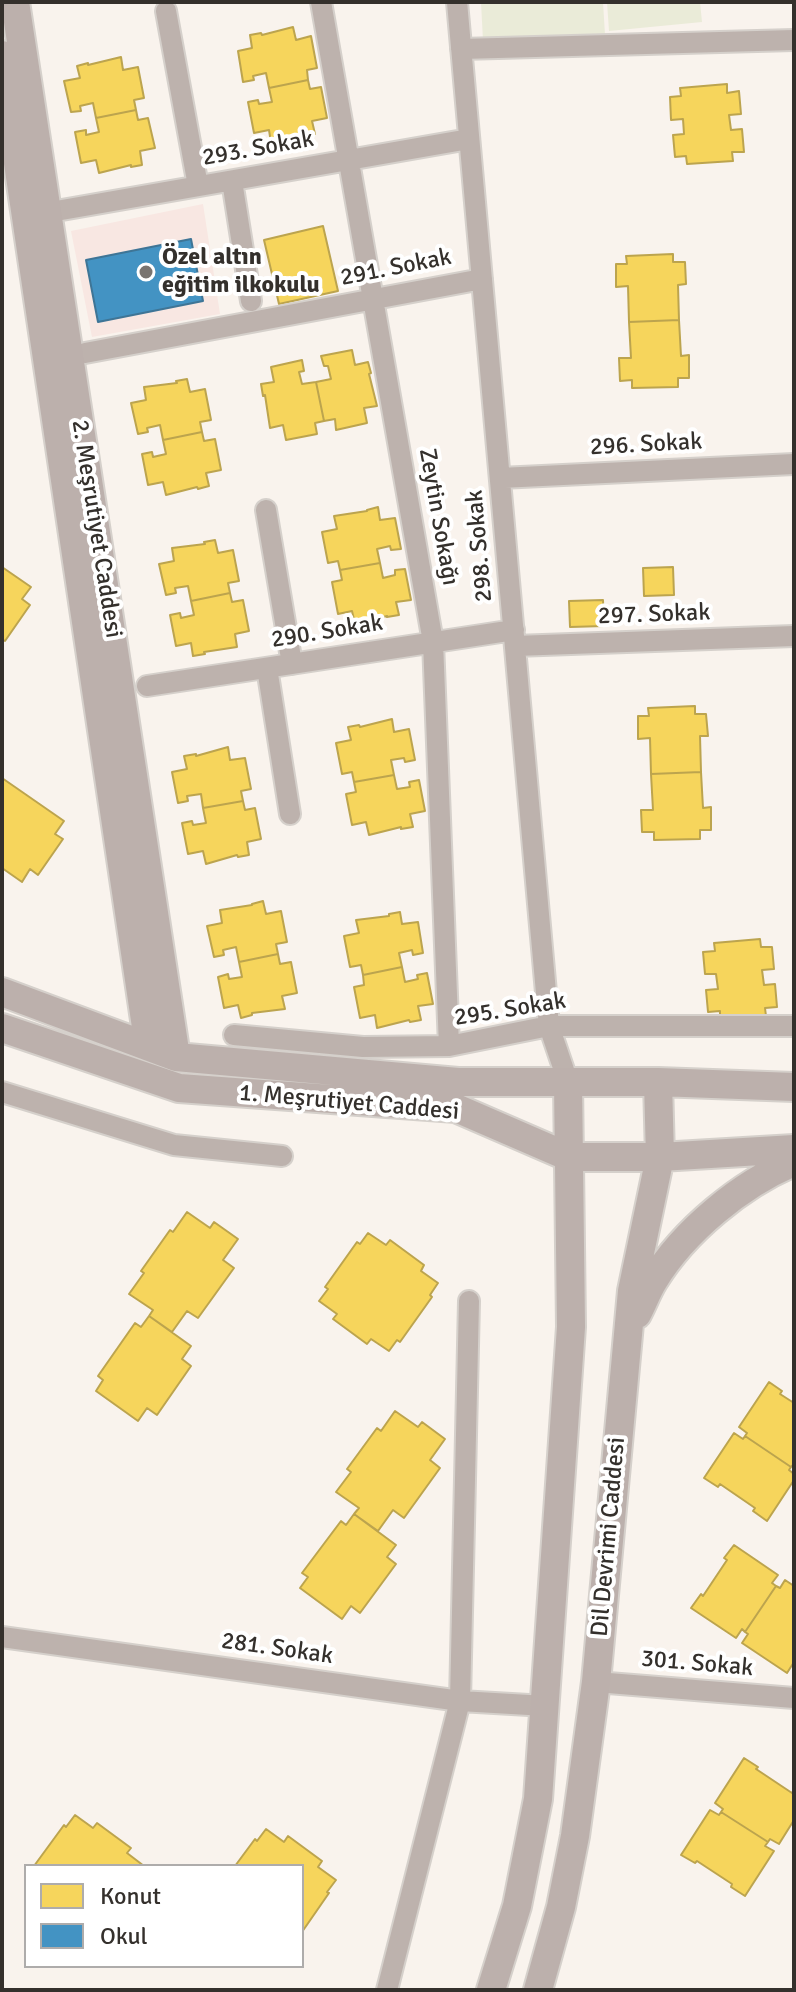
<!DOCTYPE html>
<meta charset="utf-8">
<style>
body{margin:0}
#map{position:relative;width:796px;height:1992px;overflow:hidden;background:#f9f3ed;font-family:Signika,sans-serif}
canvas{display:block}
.frame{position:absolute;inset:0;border:4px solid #34302c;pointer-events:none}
.legend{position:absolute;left:24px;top:1864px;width:280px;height:104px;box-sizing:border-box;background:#fff;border:2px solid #aeacab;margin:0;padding:10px 14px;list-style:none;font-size:24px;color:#34302c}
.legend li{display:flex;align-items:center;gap:16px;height:40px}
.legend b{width:40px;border:2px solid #aeacab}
</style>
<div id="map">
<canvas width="796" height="1992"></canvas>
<div class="frame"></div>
<ul class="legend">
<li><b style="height:22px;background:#f6d55c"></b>Konut</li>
<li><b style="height:22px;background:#4393c3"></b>Okul</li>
</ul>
</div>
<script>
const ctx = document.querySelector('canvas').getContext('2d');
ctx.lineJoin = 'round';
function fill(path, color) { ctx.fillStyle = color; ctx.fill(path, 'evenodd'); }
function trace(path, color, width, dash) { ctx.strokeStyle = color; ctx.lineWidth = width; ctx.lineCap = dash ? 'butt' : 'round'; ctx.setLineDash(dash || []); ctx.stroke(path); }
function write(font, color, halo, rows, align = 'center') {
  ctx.font = font + ' Signika,sans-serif'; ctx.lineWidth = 8; ctx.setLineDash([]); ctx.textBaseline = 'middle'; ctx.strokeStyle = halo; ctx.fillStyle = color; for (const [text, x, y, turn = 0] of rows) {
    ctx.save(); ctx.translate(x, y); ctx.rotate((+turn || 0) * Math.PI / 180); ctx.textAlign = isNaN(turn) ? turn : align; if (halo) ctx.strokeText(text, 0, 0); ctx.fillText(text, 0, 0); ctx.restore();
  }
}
fill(new Path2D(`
 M203 204 220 314 92 337 71 231Z`), '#f8e7e2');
fill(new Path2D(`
 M481 2H603L605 35 483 41Z
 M607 2H700L702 22 609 31Z`), '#eaebd8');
const homes = new Path2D(`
 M293 27 296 40 311 36 317 68 307 70 308 80 269 88 266 73 253 76 254 80 243 82 238 51 252 48 250 35 261 33 262 35Z
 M121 57 123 70 138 67 144 98 134 100 136 110 96 118 93 103 80 106 81 111 71 112 64 81 80 78 77 66 88 63V65Z
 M308 80 310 89 321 87 327 118 312 121 315 134 304 136V135L271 143 269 130 254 133 248 102 258 100 259 104 272 102 269 88Z
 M727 84V93L739 91 741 114 729 115 731 130 742 129 744 152H732L733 161 687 164 686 156 675 157 673 135 684 134 683 119 671 120 670 97 681 96 680 88Z
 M136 110 138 120 148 118 155 148 140 151 142 165 131 167V165L99 173 96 160 81 163 75 132 86 130V135L99 132 96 118Z
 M323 226 338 291 279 304 264 240Z
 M673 254V262H685L686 284 678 285 679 320 629 322 628 286 616 287V264H627L626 256Z
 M679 320 681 356 689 355V378H678V387L632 388V380L620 381 619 358H631L629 322Z
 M352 350 355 365 368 362 371 373 369 374 377 406 364 408 367 423 336 430 335 419 324 421 316 382 331 379 328 366H324L321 356Z
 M302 360 304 371 299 372 302 384 316 382 324 421 315 423 317 434 286 440 283 425 270 428 265 395 263 396 261 384 274 382 271 367Z
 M187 379 190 392 205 389 211 420 200 422 202 432 163 440 160 425 147 428 148 432 138 434 131 403 146 400 144 387 177 383 176 381Z
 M202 432 204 441 215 439 221 470 206 473 209 486 198 489 197 487 166 495 163 482 148 485 142 454 152 452 153 457 166 454 163 440Z
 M378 507 380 520 395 518 401 549 391 550 390 546 377 549 380 563 340 570 338 561 328 563 322 532 337 529 334 516 367 511V510Z
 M215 540 218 553 233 550 239 581 228 583 230 593 191 601 188 586 175 588 176 593 166 595 159 564 174 561 172 548 205 544 204 542Z
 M380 563 383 578 395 575V570L405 569 411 600 396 602 399 615 387 617V616L355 624 352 611 338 614 332 582 342 580 340 570Z
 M2 567 31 587 22 599 30 605 5 641 2 639Z
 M673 567 674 595 644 596 643 568Z
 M230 593 232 602 243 600 249 631 235 634 237 647 204 652 205 654 193 656 191 643 176 646 170 615 180 613 181 618 194 615 191 601Z
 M603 600 604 626 570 627 569 601Z
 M695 706V714H706L708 736H700L701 772 651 774 650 738 638 739V716H649L648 708Z
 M392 719 394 732 409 729 415 760 405 762 404 758 391 760 394 775 354 782 352 772 342 774 336 743 351 740 348 727 359 725 360 727Z
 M228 747 230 760 245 758 251 789 241 791 243 801 203 808 201 794 187 796 188 801 178 803 172 772 187 769 184 756 196 754V756Z
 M701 772 703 808 711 807V830H700V839L654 840V832H642L641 810H653L651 774Z
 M394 775 397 789 410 787 409 782 419 780 425 811 410 814 413 827 401 829V827L369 835 366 822 352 825 346 794 356 792 354 782Z
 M2 778 64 821 55 834 63 839 38 875 30 869 22 882 2 868Z
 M243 801 245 810 255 808 261 839 247 842 249 855 238 857 237 855 206 864 203 851 188 854 182 823 192 821 193 825 206 823 203 808Z
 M263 901 266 914 281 911 287 942 276 944 278 954 239 962 236 947 223 950 224 955 214 957 207 926 222 923 220 910 252 905V904Z
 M400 912 402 924 418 922 423 953 413 955 412 950 399 953 402 967 363 975 361 965 350 967 344 936 359 933 356 920 389 916V914Z
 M760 939 761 947H772L774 969 762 970 764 985 775 984 777 1007 765 1008 766 1016 720 1020V1011L708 1012 706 990 718 989 716 974H705L703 952 715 951 714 943Z
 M278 954 280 964 291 962 297 993 282 996 285 1009 252 1013V1015L241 1018 238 1005 224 1008 218 977 228 974 229 979 242 977 239 962Z
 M402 967 405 982 418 979 417 975 427 973 433 1004 418 1006 421 1020 410 1022 409 1020 377 1028 375 1015 360 1018 354 987 364 985 363 975Z
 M187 1212 210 1228 214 1222 238 1239 223 1260 234 1268 198 1318 187 1311 172 1332 149 1316 153 1310 129 1294 144 1273 141 1271 170 1230 173 1232Z
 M368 1233 386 1245 390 1240 424 1265 421 1271 438 1283 430 1295 432 1297 400 1342 397 1340 389 1351 371 1339 367 1344 333 1319 337 1314 319 1301 328 1289 325 1287 357 1242 360 1244Z
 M149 1316 191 1346 182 1359 191 1366 157 1415 147 1408 138 1421 96 1391 103 1380 98 1376 135 1323 141 1327Z
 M769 1382 782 1391 780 1394 794 1403V1464L791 1467 745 1436 747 1433 739 1427Z
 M395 1411 418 1427 422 1422 445 1439 430 1460 440 1468 404 1518 393 1510 378 1531 354 1514 359 1508 336 1492 351 1472 347 1469 377 1428 381 1431Z
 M734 1433 743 1439 745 1436 791 1467 789 1470 794 1474V1480L767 1521 753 1511 755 1508 720 1484 718 1487 704 1478Z
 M354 1514 396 1545 387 1557 396 1564 360 1613 351 1606 342 1619 300 1588 308 1577 302 1573 341 1521 346 1525Z
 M734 1545 778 1575 772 1583 776 1586 745 1632 742 1629 736 1638 691 1608 701 1594 703 1596 727 1560 724 1558Z
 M785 1580 794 1586V1662L787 1673 742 1643 748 1634 745 1632 776 1586 780 1588Z
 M744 1758 758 1767 756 1769 792 1793 794 1790V1820L779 1844 770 1839 768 1842 721 1812 723 1809 715 1803Z
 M710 1810 719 1815 721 1812 768 1842 765 1846 774 1851 745 1896 731 1887 732 1884 697 1861 695 1863 681 1855Z
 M75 1815 93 1828 97 1823 131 1848 127 1853 144 1866H34L64 1825 66 1827Z
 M266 1829 284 1842 288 1836 322 1861 318 1867 336 1880 327 1892 329 1893 302 1932V1866H235L255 1839 257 1841Z`);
fill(homes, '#f6d55c');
trace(homes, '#bca44e', 2);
const schools = new Path2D(`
 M191 239 203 301 98 322 86 260Z`);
fill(schools, '#4393c3');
trace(schools, '#3e7596', 2);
const minor = new Path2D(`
 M321 2 433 642 449 1046
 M457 2 549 1026 568 1082
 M166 11 198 186
 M461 49 794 40
 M232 181 251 301
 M56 211 469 139
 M85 353 482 279
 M500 478 794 464
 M266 510 292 664
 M515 646 794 636
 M267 668 290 814
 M147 686 514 630
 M234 1035 363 1047 449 1046 549 1026H794
 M2 1092 174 1145 282 1156
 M2 1637 460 1701 546 1706
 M596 1682 794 1698
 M387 1990 460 1701 469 1301`);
const secondary = new Path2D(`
 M15 2 176 1057
 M2 55 149 1047
 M2 992 176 1057 458 1082H658L794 1087
 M2 1028 179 1088 456 1108 569 1157H660L794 1149
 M637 1314C643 1303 647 1291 654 1280 684 1231 741 1184 794 1162
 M491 1990 517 1906 538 1799 571 1327 568 1082
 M538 1990 561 1907 575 1836 596 1682 632 1291 660 1157 658 1082`);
trace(minor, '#d5d0cb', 24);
trace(secondary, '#d5d0cb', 32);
trace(minor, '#bdb2ad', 20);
trace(secondary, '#bcb0ac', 28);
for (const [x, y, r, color] of [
 [146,272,8,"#797470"]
]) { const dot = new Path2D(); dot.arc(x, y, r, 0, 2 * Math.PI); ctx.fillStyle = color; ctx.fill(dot); trace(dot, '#fff', 3); }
write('24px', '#34302c', '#fff', [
 ["293. Sokak",258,149,-10],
 ["291. Sokak",396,268,-11],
 ["296. Sokak",646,445,-3],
 ["Zeytin Sokağı",438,517,80],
 ["2. Meşrutiyet Caddesi",96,529,81],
 ["298. Sokak",480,546,-95],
 ["297. Sokak",654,615,-2],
 ["290. Sokak",327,632,-9],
 ["295. Sokak",510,1010,-9],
 ["1. Meşrutiyet Caddesi",349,1103,5],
 ["Dil Devrimi Caddesi",609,1537,-85],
 ["281. Sokak",277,1649,8],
 ["301. Sokak",697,1664,5]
]);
write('bold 24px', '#34302c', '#fff', [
 ["Özel altın",162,258],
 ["eğitim ilkokulu",162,286]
], 'left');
</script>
